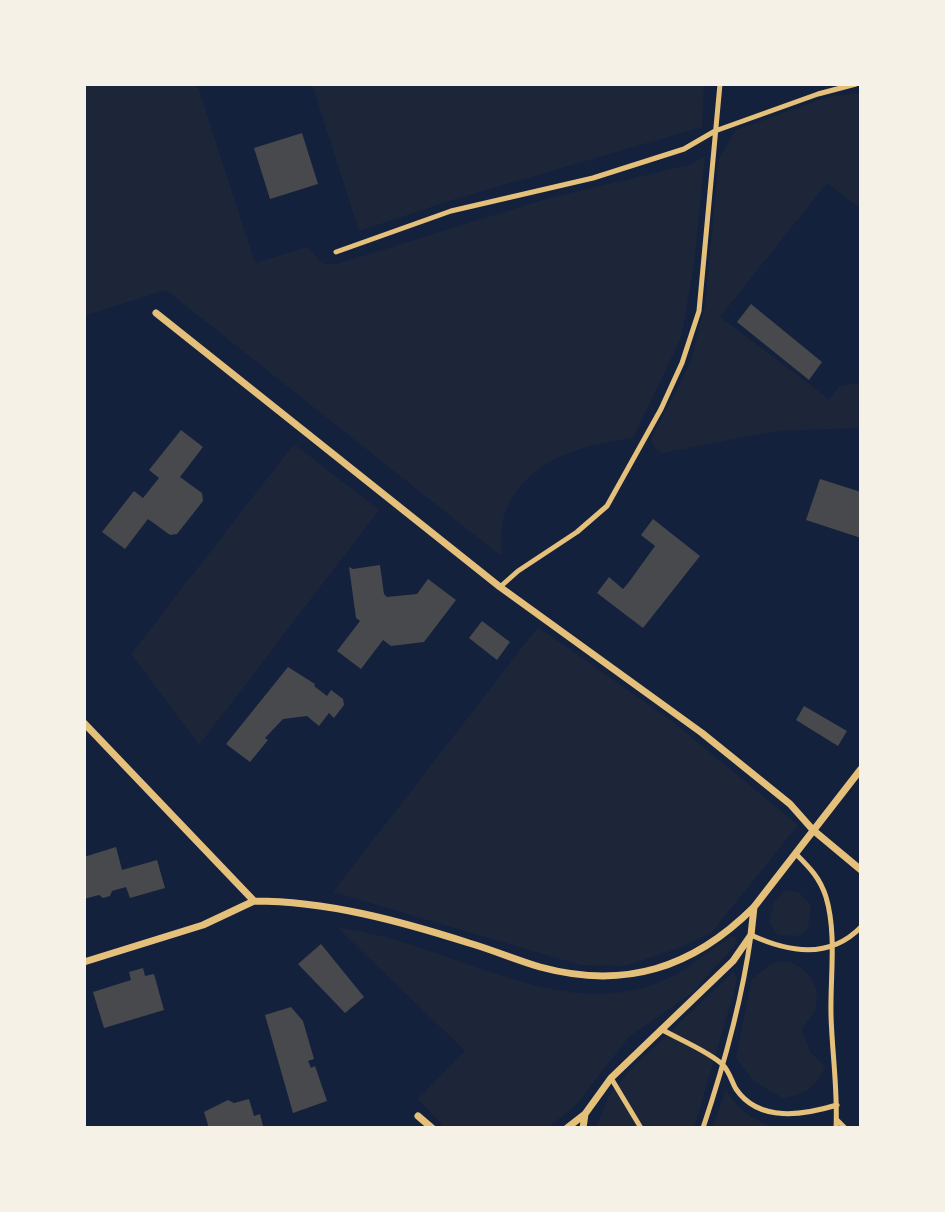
<!DOCTYPE html>
<style>
body{margin:0}
#map{position:relative;width:945px;height:1212px;overflow:hidden;background:#14213d;font-family:Roboto,sans-serif}
canvas{display:block}
.frame{position:absolute;inset:0;border:86px solid #f6f1e7;pointer-events:none}
</style>
<div id="map">
<canvas width="945" height="1212"></canvas>
<div class="frame"></div>
</div>
<script>
const ctx = document.querySelector('canvas').getContext('2d');
ctx.lineJoin = 'round';
function fill(path, color) { ctx.fillStyle = color; ctx.fill(path, 'evenodd'); }
function trace(path, color, width, dash) { ctx.strokeStyle = color; ctx.lineWidth = width; ctx.lineCap = dash ? 'butt' : 'round'; ctx.setLineDash(dash || []); ctx.stroke(path); }
fill(new Path2D(`
 M84 84H197L255 263 307 247 323 264H337L546 199 688 165 705 157 694 264 681 338 633 438C582 445 526 459 505 513 500 525 502 543 501 556L166 290 84 316Z
 M312 84H704L702 127 452 200 359 231Z
 M861 93V209L827 183 720 317 829 399 839 387 861 382V428L776 431 662 453 654 447 651 439 690 364 705 306 719 159 736 130 828 97Z
 M294 444 379 510 199 745 131 654Z
 M538 627 673 722 798 825 711 933 677 949 624 966 580 965 333 892Z
 M786 890 799 892 811 906 808 929 798 936 778 935 769 923 774 902Z
 M338 928C446 939 566 1032 673 976 693 966 711 949 730 937L735 936 737 943 693 992 629 1037 574 1107 547 1128H445L418 1099 465 1051Z
 M787 961C809 969 822 986 815 1010 813 1016 806 1022 802 1029L810 1052 825 1066C819 1086 803 1095 783 1098L753 1081 736 1057 752 979 772 963Z
 M733 972 737 979 735 988 694 1128H596L610 1094 634 1066Z
 M726 1090C738 1110 754 1122 778 1128H712Z`), '#1d2539');
fill(new Path2D(`
 M302 133 318 184 270 199 254 148Z
 M751 304 822 362 809 380 737 322Z
 M181 430 203 447 180 477 202 493 203 501 177 534 170 535 148 519 125 549 102 532 134 491 143 498 159 478 149 470Z
 M820 479 861 492V538L806 520Z
 M653 519 700 556 643 628 597 593 609 577 623 589 629 582 655 546 641 535Z
 M380 565 384 594 387 597 417 594 428 579 456 600 424 642 391 646 383 640 361 669 337 651 360 621 356 618 349 567 353 569Z
 M482 621 510 642 497 660 469 638Z
 M288 667 315 684 314 686 327 696 331 690 343 699 344 705 334 718 329 713 319 726 307 716 283 719 265 738 268 740 250 762 226 744Z
 M804 706 847 731 838 746 796 720Z
 M116 847 122 870 157 860 165 888 130 898 126 887 112 891 110 896 103 898 99 895 84 899V857Z
 M321 944 364 997 345 1013 298 964Z
 M143 968 145 976 154 974 164 1010 104 1028 93 992 131 980 129 972Z
 M291 1007 303 1021 314 1059 308 1061 311 1068 315 1066 327 1101 293 1113 265 1015Z
 M249 1099 254 1116 260 1114 263 1126 209 1128 204 1112 228 1100 234 1103Z`), '#48494c');
trace(new Path2D(`
 M336 252 451 211 593 178 684 149 715 131 818 94 856 84
 M500 587 518 571 577 532 607 506 661 409 682 363 699 311 720 84
 M796 854C810 868 820 878 826 897 837 934 830 977 831 1015 832 1053 838 1090 836 1128
 M661 1029C678 1039 710 1052 723 1065 729 1071 732 1082 736 1089 759 1123 804 1115 837 1105
 M611 1078 641 1128
 M837 1120 845 1128
 M703 1128C724 1065 742 1001 751 935 788 952 829 960 861 927`), '#e5c07b', 5);
trace(new Path2D(`
 M156 313 500 587 702 733 790 804 813 830 861 870
 M84 723 254 901C327 901 400 921 469 943 493 950 516 960 540 967 625 990 693 968 754 907L861 769
 M84 962 203 925 254 901
 M418 1116 432 1128
 M567 1128 585 1114 611 1078 733 961 751 935 754 907
 M583 1128 585 1114`), '#e5c07b', 7);
</script>
